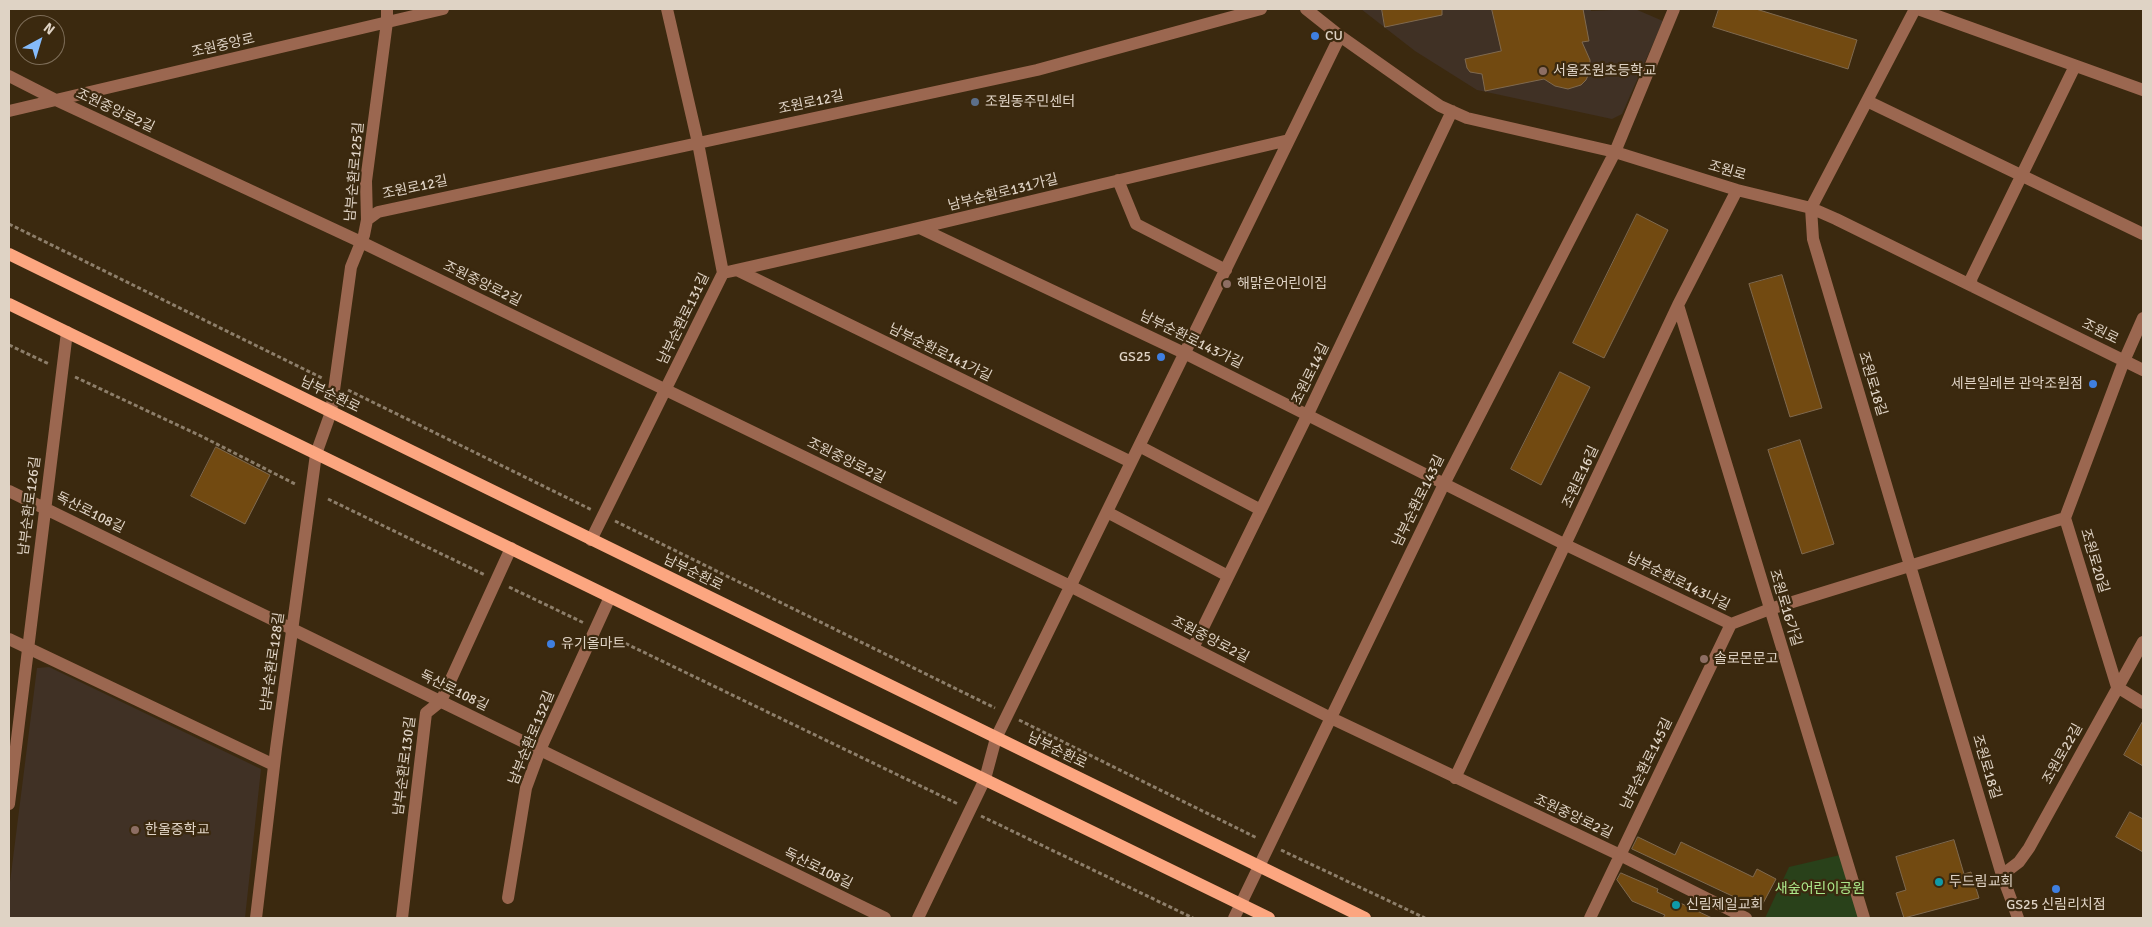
<!DOCTYPE html>
<meta charset="utf-8">
<style>
body{margin:0}
#map{position:relative;width:2152px;height:927px;overflow:hidden;background:#3b290f;font-family:Signika,sans-serif}
canvas{display:block}
.frame{position:absolute;inset:0;border:10px solid #dfd3c5;pointer-events:none}
.north{position:absolute;left:15px;top:15px;width:50px;height:50px;box-sizing:border-box;background:#3b290f;border:1px solid #7d6d58;border-radius:50%;rotate:39deg;font-size:14px;font-weight:700;line-height:20px;text-align:center;color:#dfd3c5}
.north::after{content:'';display:block;margin:auto;width:18px;height:22px;background:#85bbfb;clip-path:polygon(50% 0,100% 100%,50% 72%,0 100%)}
</style>
<div id="map">
<canvas width="2152" height="927"></canvas>
<div class="frame"></div>
<div class="north">N</div>
</div>
<script>
const ctx = document.querySelector('canvas').getContext('2d');
ctx.lineJoin = 'round';
function fill(path, color) { ctx.fillStyle = color; ctx.fill(path, 'evenodd'); }
function trace(path, color, width, dash) { ctx.strokeStyle = color; ctx.lineWidth = width; ctx.lineCap = dash ? 'butt' : 'round'; ctx.setLineDash(dash || []); ctx.stroke(path); }
function write(font, color, halo, rows, align = 'center') {
  ctx.font = font + ' Signika,"Noto Sans KR",sans-serif'; ctx.lineWidth = 4.5; ctx.setLineDash([]); ctx.textBaseline = 'middle'; ctx.strokeStyle = halo; ctx.fillStyle = color; for (const [text, x, y, turn = 0] of rows) {
    ctx.save(); ctx.translate(x, y); ctx.rotate((+turn || 0) * Math.PI / 180); ctx.textAlign = isNaN(turn) ? turn : align; if (halo) ctx.strokeText(text, 0, 0); ctx.fillText(text, 0, 0); ctx.restore();
  }
}
fill(new Path2D(`
 M1361 9H1591V11L1635 9 1663 21 1622 114 1612 119 1477 90 1415 51Z
 M49 667 261 769 245 918H9V890L37 668Z`), '#403125');
fill(new Path2D(`
 M1840 855 1859 918H1765L1789 867Z`), '#29411a');
const building = new Path2D(`
 M1382 9H1442V15L1385 27Z
 M1492 9H1583L1589 41 1582 42 1590 60V71L1586 80 1581 85 1568 89 1555 86 1544 79 1485 91 1482 74 1470 72 1467 68 1465 59 1501 51Z
 M1719 9H1756L1857 40 1848 69 1713 27Z
 M1637 214 1668 230 1604 358 1573 343Z
 M1782 275 1822 408 1790 417 1749 284Z
 M1560 372 1590 387 1541 485 1511 469Z
 M1800 440 1834 544 1802 554 1768 450Z
 M216 447 270 475 245 524 191 496Z
 M2143 721V766L2124 755Z
 M2130 812 2143 819V852L2116 837Z
 M1638 837 1675 855 1681 842 1753 877 1757 869 1776 879 1760 909 1632 849Z
 M1954 840 1964 874 1971 872 1979 898 1904 918 1896 893 1906 890 1896 857Z
 M1621 873 1658 889 1657 892 1712 918H1663L1665 915 1632 901 1617 880Z`);
fill(building, '#724a11');
trace(building, '#7f694f', 1);
trace(new Path2D(`
 M9 224 322 378
 M9 345 49 364
 M75 377 201 436 297 485
 M348 390 592 510
 M328 499 485 575
 M615 521 995 708
 M509 587 584 623
 M608 635 958 804
 M1019 720 1257 838
 M981 816 1193 918
 M1281 850 1425 918`), '#8d7e6a', 3, [4, 2.5]);
trace(new Path2D(`
 M1306 9 1340 36 1418 91 1440 106 1467 118 1615 152 1737 190 1811 208 1836 219 2143 370
 M1918 9 2143 90
 M9 76 56 100 361 242 1070 586 1331 718 1620 855 1746 918
 M1867 101 2143 234
 M9 111 443 9
 M1118 180 1136 224 1226 270
 M1811 208 1813 239 2002 875 2018 918
 M1811 208 1915 9
 M367 220 378 212 1037 70 1261 9
 M922 229 1184 353 1566 545 1731 624 1770 609 2065 518
 M737 270 1131 462
 M723 273C912 231 1100 184 1289 140
 M1972 286 1971 279 2075 66
 M1678 305 1864 918
 M2143 318 2124 361 2065 518 2117 687 2143 703
 M1139 446 1261 510
 M9 491 885 918
 M1107 512 1228 576
 M591 540 723 273 698 143 667 9
 M9 639 274 765
 M1193 648 1307 416 1452 111
 M1455 778 1678 305 1737 190
 M9 804 67 332
 M2002 875 2019 862 2029 848 2143 642
 M508 898 526 788 540 750 610 597
 M256 918 276 749 316 454 331 412 351 267 364 235 367 220 366 181 387 22V9
 M402 918 426 713 441 701 511 548
 M918 918 985 779 996 738 1340 36
 M1234 918 1445 482 1615 152 1674 9
 M1590 918 1731 624`), '#9b6750', 12);
trace(new Path2D(`
 M9 254 1365 918
 M9 304 1269 918`), '#fca680', 12);
for (const [x, y, r, color] of [
 [1315,36,5,"#3f7fe0"],
 [1543,71,5,"#8d6e63"],
 [975,102,5,"#5c6f8a"],
 [1227,284,5,"#8d6e63"],
 [1161,357,5,"#3f7fe0"],
 [2093,384,5,"#3f7fe0"],
 [551,644,5,"#3f7fe0"],
 [1704,659,5,"#8d6e63"],
 [135,830,5,"#8d6e63"],
 [1939,882,5,"#0f9aa8"],
 [2056,889,5,"#3f7fe0"],
 [1676,905,5,"#0f9aa8"]
]) { const dot = new Path2D(); dot.arc(x, y, r, 0, 2 * Math.PI); ctx.fillStyle = color; ctx.fill(dot); trace(dot, '#3b290f', 2); }
write('14px', '#dfd3c5', '#3b290f', [
 ["CU",1325,36],
 ["서울조원초등학교",1553,71],
 ["조원동주민센터",985,102],
 ["해맑은어린이집",1237,284],
 ["GS25",1151,357,"right"],
 ["세븐일레븐 관악조원점",2083,384,"right"],
 ["유기올마트",561,644],
 ["솔로몬문고",1714,659],
 ["한울중학교",145,830],
 ["두드림교회",1949,882],
 ["신림제일교회",1686,905],
 ["GS25 신림리치점",2056,905,"center"]
], 'left');
write('14px', '#dfd3c5', '#3b290f', [
 ["조원중앙로",223,46,-13],
 ["조원로12길",811,103,-12],
 ["조원중앙로2길",115,111,25],
 ["조원로",1727,171,16],
 ["남부순환로125길",355,172,-85],
 ["조원로12길",415,188,-12],
 ["남부순환로131가길",1003,193,-14],
 ["조원중앙로2길",482,284,26],
 ["남부순환로131길",684,319,-64],
 ["조원로",2100,332,26],
 ["남부순환로143가길",1191,340,26],
 ["남부순환로141가길",940,353,26],
 ["조원로14길",1311,374,-64],
 ["조원로18길",1872,384,73],
 ["남부순환로",330,395,26],
 ["조원중앙로2길",846,461,26],
 ["조원로16길",1581,477,-65],
 ["남부순환로143길",1419,501,-64],
 ["남부순환로126길",30,506,-83],
 ["독산로108길",90,513,26],
 ["조원로20길",2094,561,73],
 ["남부순환로",693,573,26],
 ["남부순환로143나길",1678,582,26],
 ["조원로16가길",1785,608,73],
 ["조원중앙로2길",1210,640,27],
 ["남부순환로128길",273,662,-82],
 ["독산로108길",454,691,26],
 ["남부순환로132길",532,738,-68],
 ["남부순환로",1057,751,26],
 ["조원로22길",2063,754,-61],
 ["남부순환로145길",1647,764,-64],
 ["남부순환로130길",405,766,-83],
 ["조원로18길",1986,767,73],
 ["조원중앙로2길",1573,817,25],
 ["독산로108길",818,869,26]
]);
write('14px', '#ace88a', '#3b290f', [
 ["새숲어린이공원",1820,889]
]);
</script>
